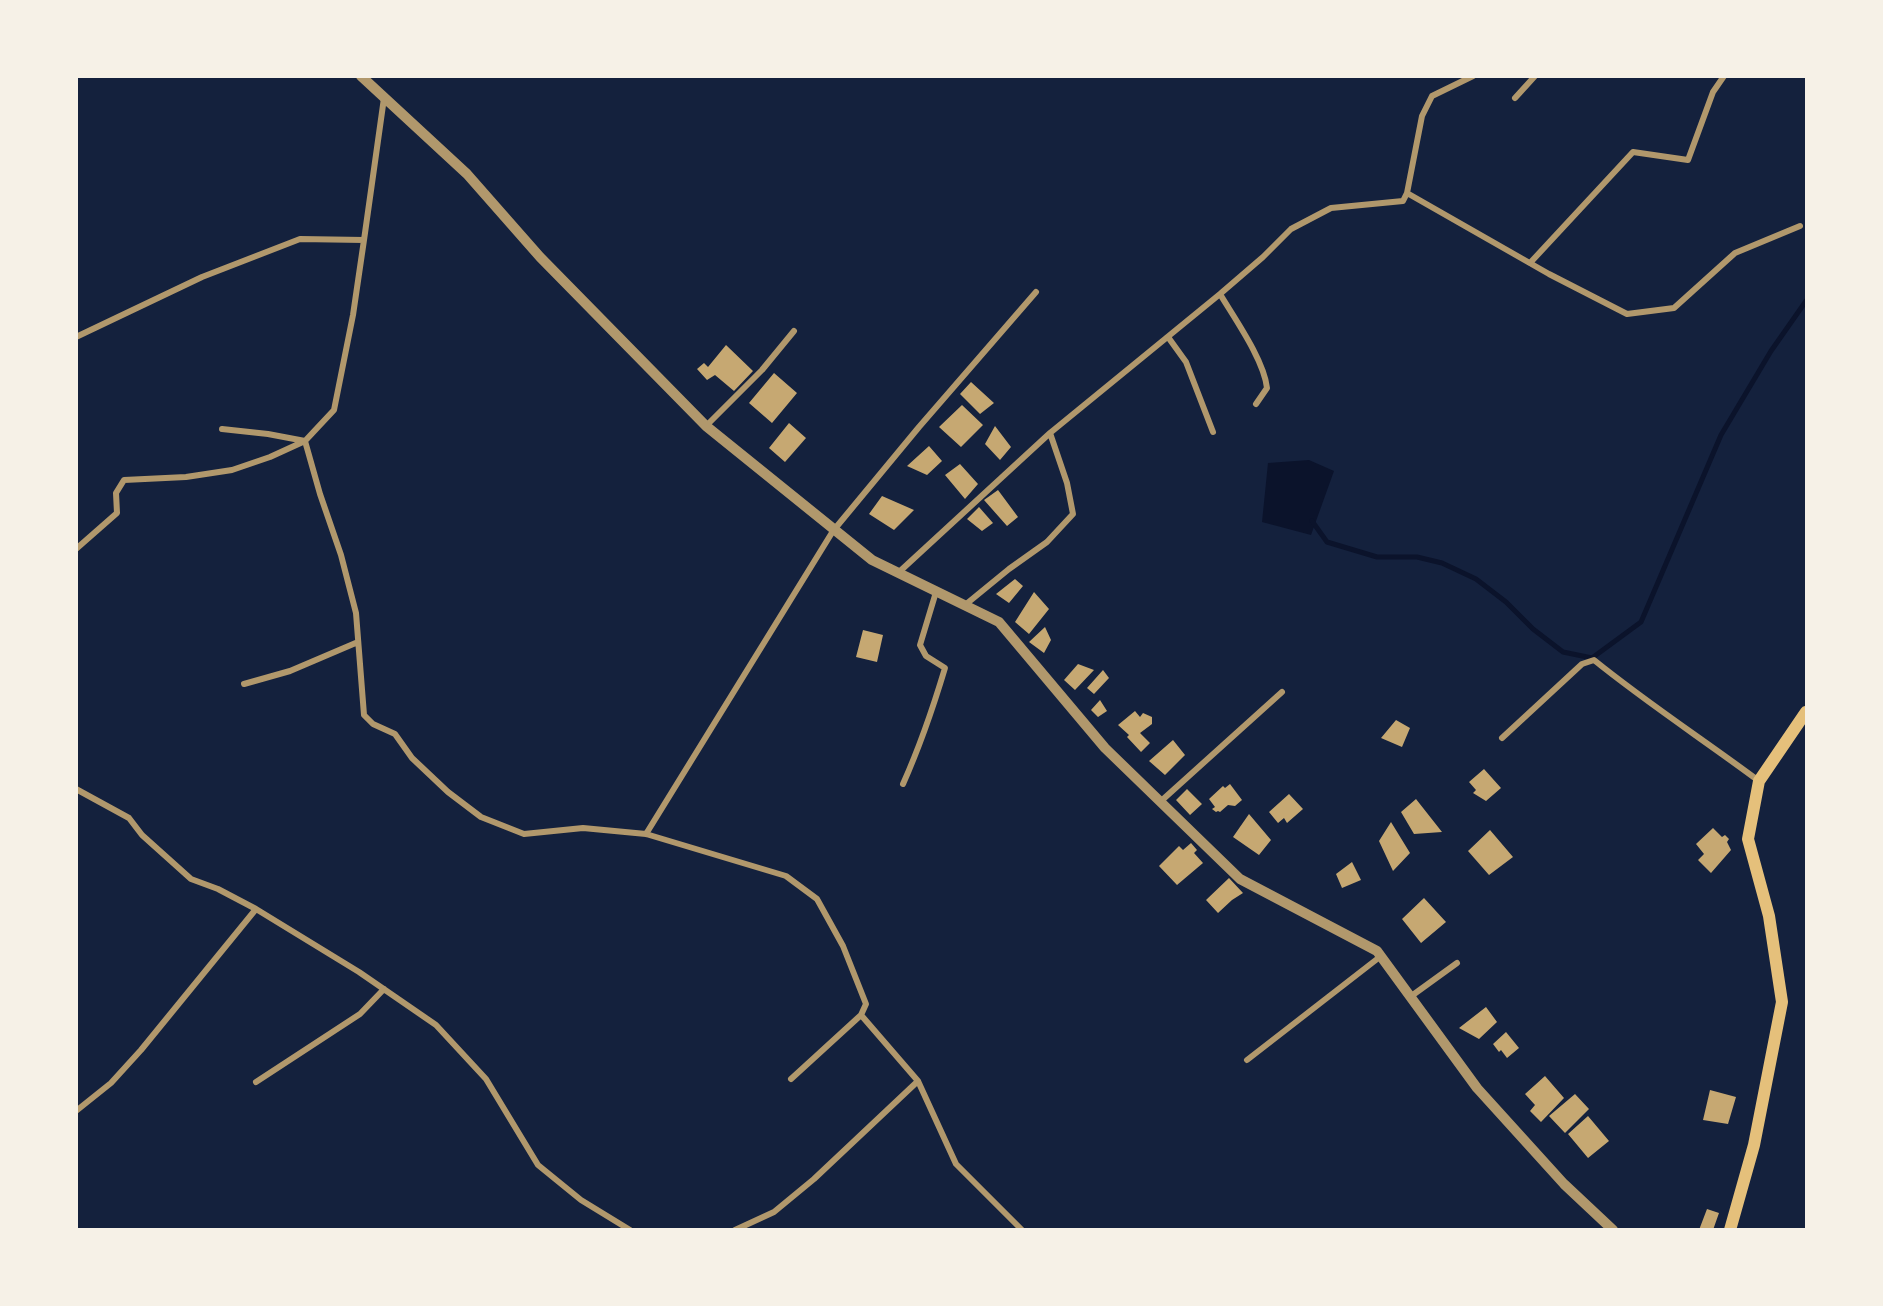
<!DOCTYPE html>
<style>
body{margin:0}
#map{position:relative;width:1883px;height:1306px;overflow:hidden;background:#14213d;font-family:Overpass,sans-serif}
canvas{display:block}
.frame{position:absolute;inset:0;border:78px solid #f6f1e7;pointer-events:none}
</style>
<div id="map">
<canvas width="1883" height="1306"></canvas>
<div class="frame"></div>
</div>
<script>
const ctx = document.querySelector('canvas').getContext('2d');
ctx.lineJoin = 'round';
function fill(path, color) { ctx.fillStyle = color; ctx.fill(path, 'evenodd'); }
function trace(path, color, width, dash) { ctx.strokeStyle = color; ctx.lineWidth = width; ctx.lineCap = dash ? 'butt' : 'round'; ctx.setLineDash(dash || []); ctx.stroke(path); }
fill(new Path2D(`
 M1309 460 1334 471 1311 535 1262 522 1268 463Z`), '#0b132b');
trace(new Path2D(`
 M1312 521 1327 542 1377 557H1417L1442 563 1476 579 1506 602 1533 629 1563 652 1592 658 1641 622 1721 435 1771 351 1806 301`), '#0b132b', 5);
fill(new Path2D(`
 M726 345 753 371 734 391 715 375 707 380 697 369 704 363 708 367Z
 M774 373 797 393 772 423 749 403Z
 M971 382 994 403 980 414 960 394Z
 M962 405 983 425 961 447 939 427Z
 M789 423 806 438 785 462 769 448Z
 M995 426 1011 447 1000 460 985 444Z
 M929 446 942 461 927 475 907 466Z
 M960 464 978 484 965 499 945 475Z
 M998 490 1018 517 1007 526 984 500Z
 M882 496 914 510 894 530 869 514Z
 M979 507 993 523 982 531 967 519Z
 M1015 579 1023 586 1009 603 996 594Z
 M1034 592 1049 609 1029 634 1015 622Z
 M1045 627 1051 640 1044 653 1029 642Z
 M863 630 883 635 877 662 856 657Z
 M1078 664 1094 670 1075 690 1064 680Z
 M1103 670 1109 678 1094 694 1087 688Z
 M1100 700 1107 711 1098 717 1091 710Z
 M1135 711 1140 717 1143 713 1152 717V724L1140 733 1150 743 1141 752 1127 737 1129 735 1118 725Z
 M1396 720 1410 728 1402 747 1381 738Z
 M1173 740 1185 755 1165 775 1149 761Z
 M1484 769 1501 788 1486 801 1473 793 1476 790 1469 782Z
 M1230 784 1242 800 1235 806 1228 805 1220 812 1218 811 1216 812 1212 809 1215 807 1209 799 1223 786 1225 788Z
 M1187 789 1202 804 1190 815 1176 800Z
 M1289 794 1303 809 1287 823 1284 818 1278 823 1269 812Z
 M1416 799 1442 832 1414 834 1401 812Z
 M1249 814 1271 840 1259 855 1233 837Z
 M1391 822 1410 853 1393 871 1379 841Z
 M1713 828 1722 837 1725 835 1729 839 1727 842 1731 850 1711 873 1698 860 1704 854 1696 844Z
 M1490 830 1513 857 1489 875 1468 851Z
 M1191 843 1197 850 1194 853 1203 863 1177 885 1159 866 1179 846 1183 850Z
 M1352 862 1361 880 1342 888 1336 874Z
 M1229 878 1243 893 1232 900 1218 913 1206 900Z
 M1424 898 1446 922 1421 943 1402 919Z
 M1486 1007 1497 1022 1479 1039 1459 1028Z
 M1506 1032 1519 1048 1507 1058 1501 1050 1499 1052 1493 1044Z
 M1545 1076 1564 1098 1541 1122 1530 1111 1535 1105 1525 1094Z
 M1710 1090 1736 1097 1728 1124 1703 1120Z
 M1575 1094 1589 1109 1565 1133 1549 1116Z
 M1588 1116 1609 1141 1588 1158 1568 1134Z
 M1707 1209 1719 1213 1713 1230H1699Z`), '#c6a872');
trace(new Path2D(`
 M1515 98 1535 76
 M1407 193 1549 274 1627 314 1674 308 1735 253 1800 226
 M1530 263 1633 152 1688 160 1713 92 1724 76
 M1220 294C1235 319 1264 360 1267 388L1256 404
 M76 337 202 277 300 239 364 240 384 98
 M1168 337 1186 362 1213 432
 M706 426 762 370 794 331
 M222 429 268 434 305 441 320 494 341 555 356 613 364 715 373 724 395 734 412 758 448 792 481 817 524 834 583 828 646 834 786 876 817 899 843 946 866 1004 861 1015 791 1079
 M76 549 117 513 116 493 124 480 186 477 232 470 270 457 305 441 334 410 353 315 364 240
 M898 573 1050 433
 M965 605 1009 569 1047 542 1073 514 1067 483 1050 433 1220 294 1263 257 1291 229 1331 208 1403 201 1407 193 1422 116 1432 96 1473 76
 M244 684 290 671 358 642
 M1502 738 1582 664 1594 660C1647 703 1704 740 1759 781
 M903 784C920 746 933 708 945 668L926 656 920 645 936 592
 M76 789 129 818 142 835 191 879 218 889 256 909 359 972 436 1025 486 1079 538 1165 581 1200 630 1230
 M1160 802 1282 692
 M646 834 833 531 919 427 1036 292
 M1410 997 1457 963
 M861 1015 918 1081 956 1164 1022 1230
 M1247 1060 1381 956
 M256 1082 360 1014 384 989
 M76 1111 111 1083 141 1050 256 909
 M735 1230 774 1212 814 1179 918 1081`), '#b1986c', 6);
trace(new Path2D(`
 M361 76 467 174 540 257 706 426 872 560 999 622 1105 748 1240 879 1377 951 1477 1088 1564 1184 1613 1230`), '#b1986c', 10);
trace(new Path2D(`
 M1730 1230 1754 1145 1782 1002 1769 916 1748 839 1759 781 1806 712`), '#e5c07b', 12);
</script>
